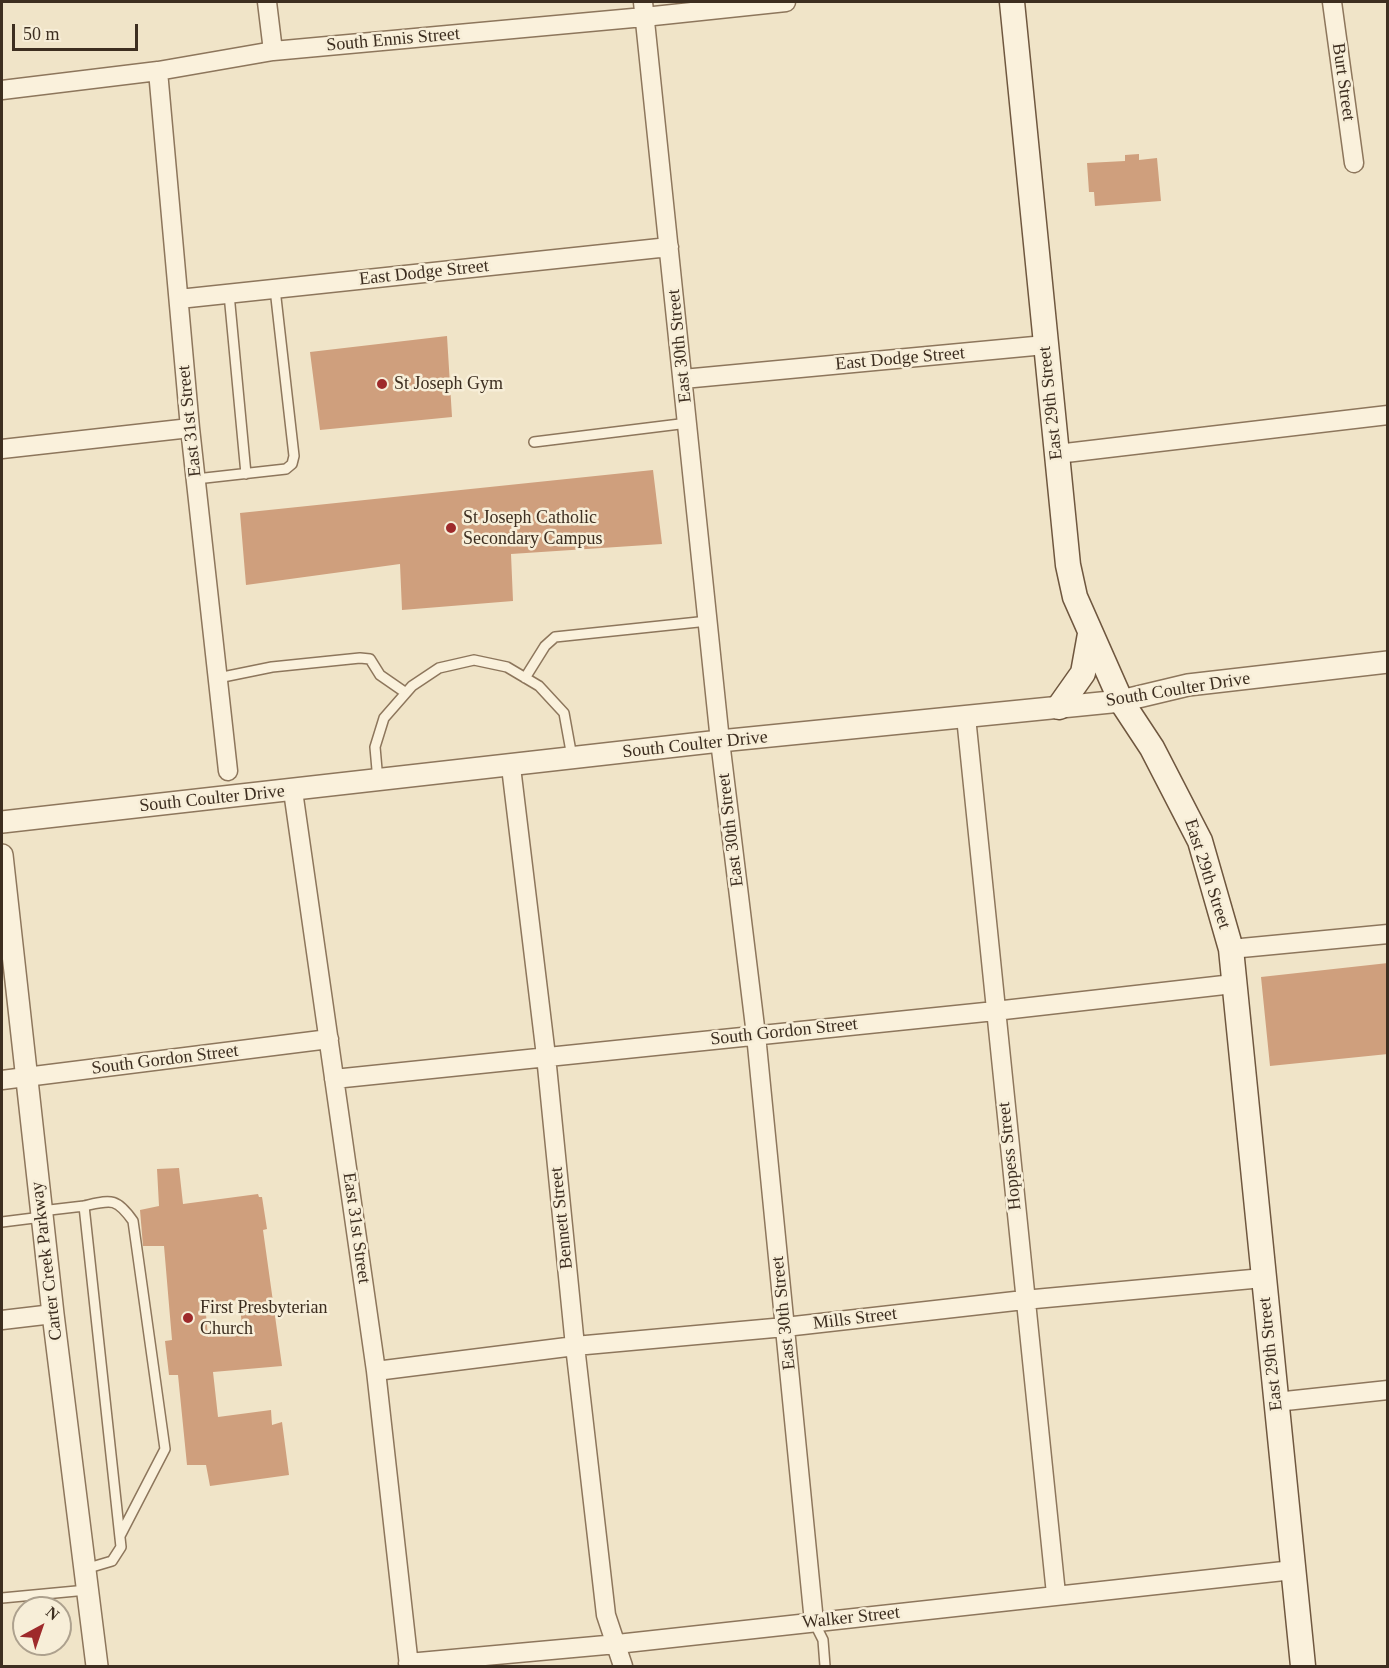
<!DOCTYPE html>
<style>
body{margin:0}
#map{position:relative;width:1389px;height:1668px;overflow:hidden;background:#f0e4c8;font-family:"Times New Roman",serif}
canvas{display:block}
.frame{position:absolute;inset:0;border:3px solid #3d2e20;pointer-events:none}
.north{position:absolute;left:12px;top:1596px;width:60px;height:60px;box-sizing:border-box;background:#f7eed8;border:2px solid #ada18e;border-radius:50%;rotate:40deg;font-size:16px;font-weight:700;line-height:24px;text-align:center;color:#3d2e20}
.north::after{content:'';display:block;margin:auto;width:21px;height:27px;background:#9e2a2b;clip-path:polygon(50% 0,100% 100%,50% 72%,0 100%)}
.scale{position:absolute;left:12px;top:24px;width:126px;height:27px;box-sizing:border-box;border:3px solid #3d2e20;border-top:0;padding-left:8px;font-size:18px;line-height:21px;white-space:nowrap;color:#3d2e20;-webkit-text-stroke:4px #f7eed8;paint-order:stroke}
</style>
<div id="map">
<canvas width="1389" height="1668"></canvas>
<div class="frame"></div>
<div class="north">N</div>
<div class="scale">50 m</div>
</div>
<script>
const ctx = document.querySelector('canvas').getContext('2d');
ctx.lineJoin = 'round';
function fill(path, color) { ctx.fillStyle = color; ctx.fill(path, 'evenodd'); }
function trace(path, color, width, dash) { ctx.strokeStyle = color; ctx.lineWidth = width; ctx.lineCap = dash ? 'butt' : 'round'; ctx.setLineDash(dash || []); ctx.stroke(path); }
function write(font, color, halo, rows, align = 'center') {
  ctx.font = font + ' "Times New Roman",serif'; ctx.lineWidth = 5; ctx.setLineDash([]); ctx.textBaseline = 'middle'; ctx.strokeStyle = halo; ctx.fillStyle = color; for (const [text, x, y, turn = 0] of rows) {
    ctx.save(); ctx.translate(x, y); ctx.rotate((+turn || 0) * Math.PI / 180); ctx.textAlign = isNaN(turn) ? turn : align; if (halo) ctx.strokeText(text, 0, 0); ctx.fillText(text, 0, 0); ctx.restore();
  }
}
fill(new Path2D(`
 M1139 154V160L1157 158 1161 201 1095 206 1094 192H1089L1087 163 1125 161V155Z
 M447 336 452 417 320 430 310 352Z
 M653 470 662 544 511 554 513 601 402 610 400 564 246 585 240 513Z
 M1388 963V1054L1270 1066 1261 977Z
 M179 1168 183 1204 258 1194 259 1197H262L267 1229 263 1230 282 1366 213 1372 218 1417 271 1410 272 1425 282 1422 289 1475 210 1486 206 1465H187L178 1375H169L165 1341 172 1340 164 1246H143L140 1210 159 1206 157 1169ZM239 1300 243 1333 208 1337 205 1303Z`), '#cf9f7d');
const service = new Path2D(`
 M229 294 246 474
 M534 442 688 423
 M196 479 286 469 292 464 294 456 275 289
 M218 678 272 667 360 658 370 659 380 675 406 693
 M525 678 545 646 555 637 708 621
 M378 781 375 747 384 718 412 686 439 668 474 660 507 667 539 686 564 713 572 757
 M84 1206C111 1200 116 1197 133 1221L165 1449 120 1536
 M41 1211 84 1206 121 1547 112 1561 85 1569
 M2 1222 42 1217
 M2 1598 87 1590
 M814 1622 823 1640 825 1666`);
const minor = new Path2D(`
 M267 2 273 51
 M643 2 720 741 756 1035 814 1622
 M1332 2 1354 163
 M158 71 190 428 228 771
 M2 90 158 71 273 51 644 17 786 2
 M179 299 669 247
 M683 379 1045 345
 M2 449 190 428
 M1057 454 1388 415
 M966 717 1056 1594
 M511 767 546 1056 575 1346 606 1615 623 1666
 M293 791 376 1371 409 1666
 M1231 949 1388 934
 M334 1079 995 1011 1233 984
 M2 1080 329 1039
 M2 1320 53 1314
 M376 1371 575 1346 785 1327 1024 1300 1263 1278
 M1276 1402 1388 1390
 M408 1663 617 1644 1293 1570`);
const tertiary = new Path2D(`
 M2 822 720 741 1121 701 1188 685 1388 662
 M2 855 53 1314 97 1666`);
const secondary = new Path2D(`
 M1012 2 1068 565 1075 597 1121 701 1152 748 1200 841 1231 949 1303 1666
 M1059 707 1083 673 1090 634`);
trace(service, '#8d765c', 12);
trace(minor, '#8d765c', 21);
trace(tertiary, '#8d765c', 24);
trace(secondary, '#6f573f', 27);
trace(service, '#faf1dc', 9);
trace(minor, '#faf1dc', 18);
trace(tertiary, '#faf1dc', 21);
trace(secondary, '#faf1dc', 24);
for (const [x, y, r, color] of [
 [382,384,6,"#9e2a2b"],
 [451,528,6,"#9e2a2b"],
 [188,1318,6,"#9e2a2b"]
]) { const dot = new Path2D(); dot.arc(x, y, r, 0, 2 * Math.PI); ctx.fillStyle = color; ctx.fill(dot); trace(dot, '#f7eed8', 2); }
write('18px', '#3d2e20', '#f7eed8', [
 ["South Ennis Street",393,40,-5],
 ["Burt Street",1343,82,82],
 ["East Dodge Street",424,273,-6],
 ["East 30th Street",680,346,-96],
 ["East Dodge Street",900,359,-5],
 ["East 29th Street",1051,403,-96],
 ["East 31st Street",190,421,-96],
 ["South Coulter Drive",1178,690,-9],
 ["South Coulter Drive",695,745,-6],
 ["South Coulter Drive",212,799,-6],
 ["East 30th Street",731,830,-97],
 ["East 29th Street",1207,874,72],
 ["South Gordon Street",784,1032,-6],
 ["South Gordon Street",165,1060,-7],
 ["Hoppess Street",1010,1156,-96],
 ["Bennett Street",562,1218,-96],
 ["East 31st Street",356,1228,82],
 ["Carter Creek Parkway",47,1261,-97],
 ["East 30th Street",784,1313,-96],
 ["Mills Street",855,1319,-7],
 ["East 29th Street",1271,1354,-96],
 ["Walker Street",851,1618,-6]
]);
write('18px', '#3d2e20', '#f7eed8', [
 ["St Joseph Gym",394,384],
 ["St Joseph Catholic",463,518],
 ["Secondary Campus",463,539],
 ["First Presbyterian",200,1308],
 ["Church",200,1329]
], 'left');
</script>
